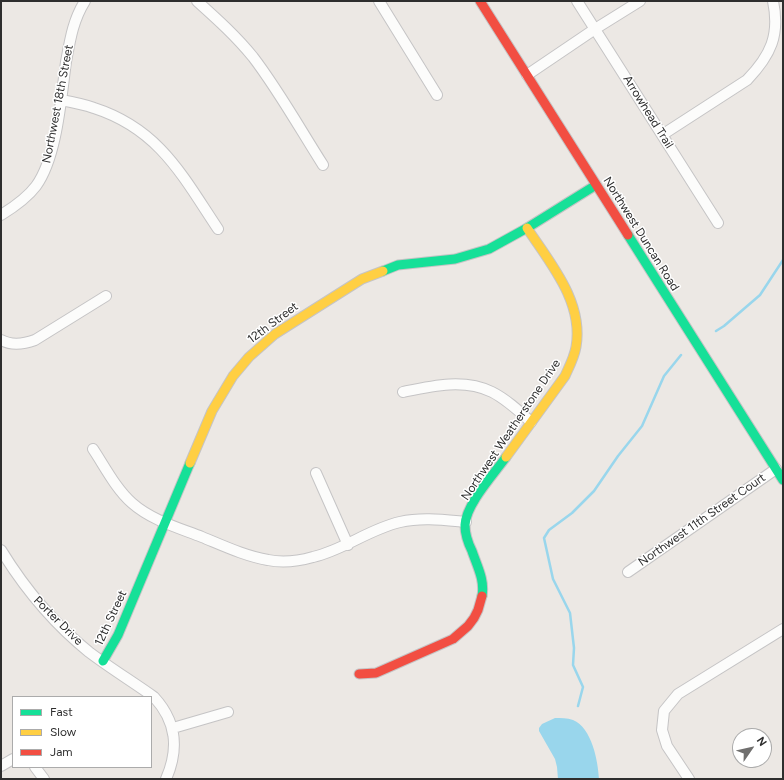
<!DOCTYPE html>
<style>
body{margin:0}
#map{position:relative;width:784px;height:780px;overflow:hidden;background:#ece8e4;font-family:Figtree,sans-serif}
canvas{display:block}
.frame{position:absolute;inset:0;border:2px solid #2e2e2e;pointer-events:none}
.legend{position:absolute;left:12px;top:696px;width:140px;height:72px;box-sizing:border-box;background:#fff;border:1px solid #ababab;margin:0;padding:5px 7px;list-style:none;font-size:12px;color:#2e2e2e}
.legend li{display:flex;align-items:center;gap:8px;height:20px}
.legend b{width:20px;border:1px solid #ababab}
.north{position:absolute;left:732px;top:728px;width:40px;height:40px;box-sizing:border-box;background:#fff;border:1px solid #ababab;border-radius:50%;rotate:56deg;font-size:11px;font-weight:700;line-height:16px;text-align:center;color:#2e2e2e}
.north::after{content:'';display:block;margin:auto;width:14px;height:18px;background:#706f6e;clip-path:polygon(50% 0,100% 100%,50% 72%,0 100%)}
</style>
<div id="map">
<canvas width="784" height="780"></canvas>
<div class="frame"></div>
<ul class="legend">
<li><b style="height:5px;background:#16e098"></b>Fast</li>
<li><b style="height:5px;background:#ffcf43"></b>Slow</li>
<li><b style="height:5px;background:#f24e42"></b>Jam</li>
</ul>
<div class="north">N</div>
</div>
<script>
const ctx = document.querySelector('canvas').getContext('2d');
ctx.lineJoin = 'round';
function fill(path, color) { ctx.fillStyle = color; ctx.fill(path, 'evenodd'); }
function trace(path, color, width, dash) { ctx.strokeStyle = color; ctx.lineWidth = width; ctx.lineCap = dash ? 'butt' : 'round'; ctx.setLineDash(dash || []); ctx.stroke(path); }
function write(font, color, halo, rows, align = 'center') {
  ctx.font = font + ' Figtree,sans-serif'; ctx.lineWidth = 3; ctx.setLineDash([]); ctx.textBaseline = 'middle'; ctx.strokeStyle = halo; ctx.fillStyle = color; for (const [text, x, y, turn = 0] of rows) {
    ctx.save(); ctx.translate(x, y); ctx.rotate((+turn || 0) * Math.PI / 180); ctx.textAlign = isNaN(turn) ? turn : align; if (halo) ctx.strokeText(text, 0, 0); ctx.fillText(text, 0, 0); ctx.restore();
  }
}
fill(new Path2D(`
 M555 718C561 718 567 718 573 720 592 728 598 761 599 779H558L557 767 555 759 539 731V728L542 724Z`), '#99d6ec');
trace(new Path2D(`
 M716 331 724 326 760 295 783 260
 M578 706 583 687 573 665 574 648 570 613 553 579 544 538 549 530 572 513 594 491 618 456 642 426 664 376 681 355`), '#99d6ec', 2.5);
const street = new Path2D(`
 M197 1C217 19 236 36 253 57 279 91 300 129 323 165
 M379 1 437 95
 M577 1 718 223
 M527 75 595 29 640 1
 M61 100C72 102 83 104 94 108 159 129 182 175 218 229
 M662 135 747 80C771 55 780 35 773 1
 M1 215C14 207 27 198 36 186 57 157 61 98 66 62 70 40 73 20 85 1
 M1 340C12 346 24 344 35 340L106 296
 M403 392C431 386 464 378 492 392 506 399 519 411 531 422
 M93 449C105 467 116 489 132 503 151 520 179 528 202 537 224 546 245 556 268 560 282 563 299 561 313 557 344 550 369 529 400 522 422 517 444 520 466 522
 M316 473 348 545
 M1 550C25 589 53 623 89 652 110 668 133 682 154 697 177 722 179 749 166 779
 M628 572 776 469
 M173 728 228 712
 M1 766 13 759
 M35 767 44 779
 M689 779 667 746 662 730 664 711 678 694 783 629`);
const fast = new Path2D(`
 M628 235 783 480
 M383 271 398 265 455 259 489 249 527 228 596 185
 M482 596C485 580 477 566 472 551 468 543 465 534 465 525 466 504 494 474 506 457
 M103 661 118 635 190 463`);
const slow = new Path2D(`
 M506 457 565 376C569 367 574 358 576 347 584 302 550 263 527 228
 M190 463 212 411 233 376 249 357 275 334 362 279 383 271`);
const jam = new Path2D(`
 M480 1 628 235
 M359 674 376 673 453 639 468 626 474 618 478 610 482 596`);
trace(street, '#c5c4c5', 12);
trace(fast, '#c5c4c5', 11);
trace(slow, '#c5c4c5', 11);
trace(jam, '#c5c4c5', 11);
trace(street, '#fcfcfb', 10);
trace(fast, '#16e098', 9);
trace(slow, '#ffcf43', 9);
trace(jam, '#f24e42', 9);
write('12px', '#2e2e2e', '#fff', [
 ["Northwest 18th Street",58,104,-79],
 ["Arrowhead Trail",648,112,58],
 ["Northwest Duncan Road",641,234,58],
 ["12th Street",273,323,-37],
 ["Northwest Weatherstone Drive",511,430,-56],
 ["Northwest 11th Street Court",702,520,-35],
 ["12th Street",111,618,-65],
 ["Porter Drive",58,621,45]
]);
</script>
